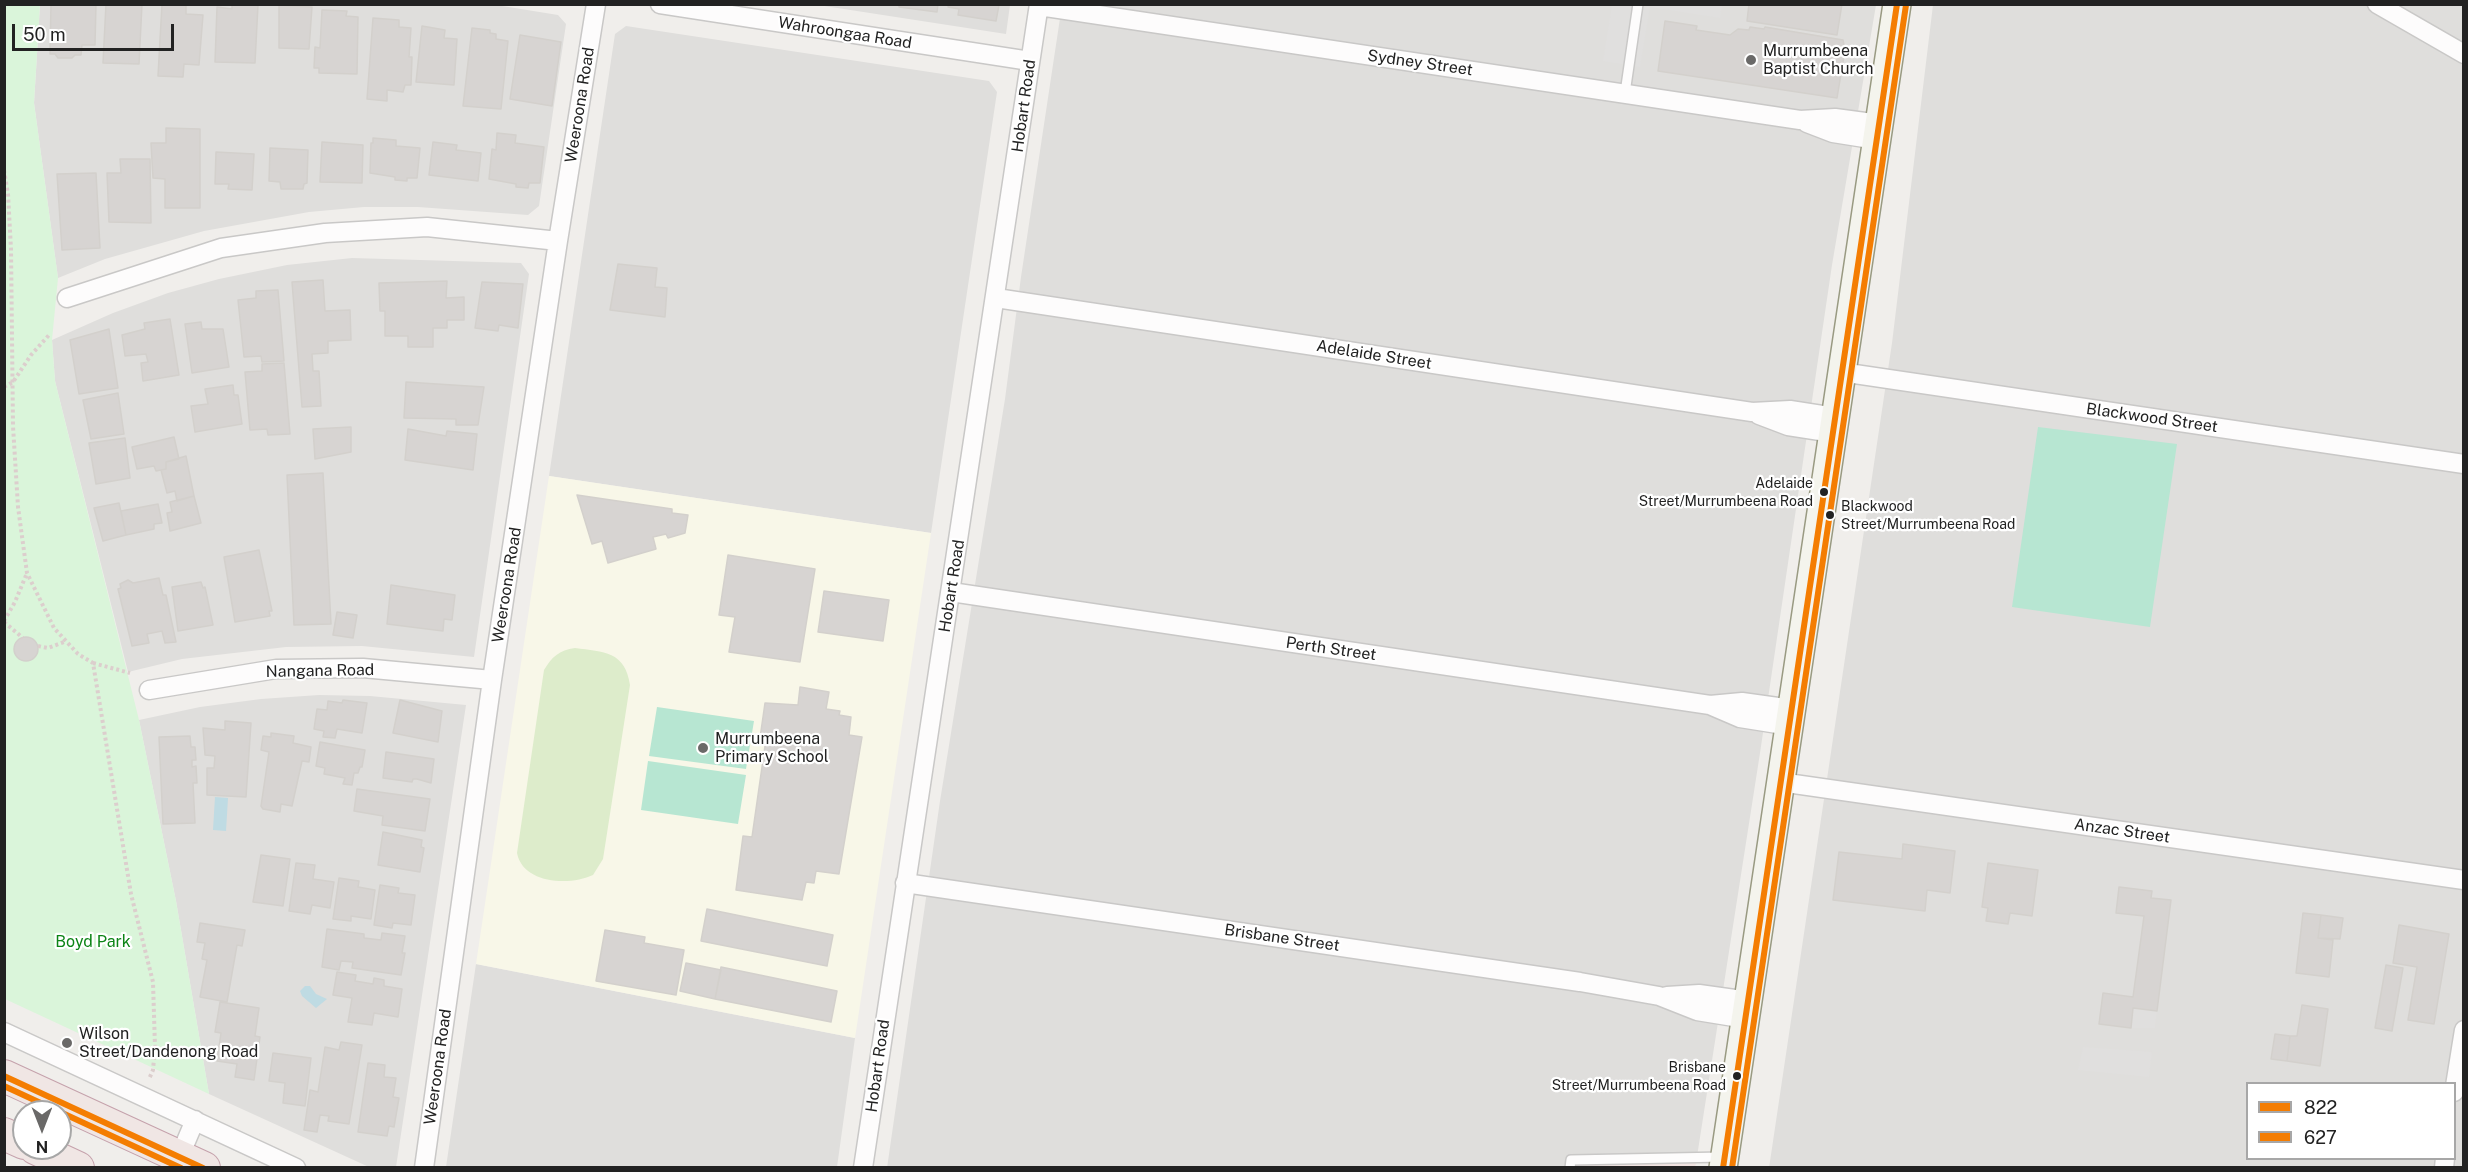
<!DOCTYPE html>
<style>
body{margin:0}
#map{position:relative;width:2468px;height:1172px;overflow:hidden;background:#f0eeeb;font-family:"Public Sans",sans-serif}
canvas{display:block}
.frame{position:absolute;inset:0;border:6px solid #222;pointer-events:none}
.legend{position:absolute;left:2246px;top:1082px;width:210px;height:78px;box-sizing:border-box;background:#fff;border:2px solid #a7a7a7;margin:0;padding:8px 10px;list-style:none;font-size:18px;color:#222}
.legend li{display:flex;align-items:center;gap:12px;height:30px}
.legend b{width:30px;border:2px solid #a7a7a7}
.north{position:absolute;left:12px;top:1100px;width:60px;height:60px;box-sizing:border-box;background:#fff;border:2px solid #a7a7a7;border-radius:50%;rotate:180deg;font-size:16px;font-weight:700;line-height:24px;text-align:center;color:#222}
.north::after{content:'';display:block;margin:auto;width:21px;height:27px;background:#6a6968;clip-path:polygon(50% 0,100% 100%,50% 72%,0 100%)}
.scale{position:absolute;left:12px;top:24px;width:162px;height:27px;box-sizing:border-box;border:3px solid #222;border-top:0;padding-left:8px;font-size:18px;line-height:21px;white-space:nowrap;color:#222;-webkit-text-stroke:4px #fff;paint-order:stroke}
</style>
<div id="map">
<canvas width="2468" height="1172"></canvas>
<div class="frame"></div>
<ul class="legend">
<li><b style="height:8px;background:#f47d02"></b>822</li>
<li><b style="height:8px;background:#f47d02"></b>627</li>
</ul>
<div class="north">N</div>
<div class="scale">50 m</div>
</div>
<script>
const ctx = document.querySelector('canvas').getContext('2d');
ctx.lineJoin = 'round';
function fill(path, color) { ctx.fillStyle = color; ctx.fill(path, 'evenodd'); }
function trace(path, color, width, dash) { ctx.strokeStyle = color; ctx.lineWidth = width; ctx.lineCap = dash ? 'butt' : 'round'; ctx.setLineDash(dash || []); ctx.stroke(path); }
function write(font, color, halo, rows, align = 'center') {
  ctx.font = font + ' "Public Sans",sans-serif'; ctx.lineWidth = 4.5; ctx.setLineDash([]); ctx.textBaseline = 'middle'; ctx.strokeStyle = halo; ctx.fillStyle = color; for (const [text, x, y, turn = 0] of rows) {
    ctx.save(); ctx.translate(x, y); ctx.rotate((+turn || 0) * Math.PI / 180); ctx.textAlign = isNaN(turn) ? turn : align; if (halo) ctx.strokeText(text, 0, 0); ctx.fillText(text, 0, 0); ctx.restore();
  }
}
fill(new Path2D(`
 M490 4 558 15 566 24 539 206 528 215 418 207H364L309 212 204 231 105 259 58 278 34 103 40 5Z
 M818 5H1010L1006 34Z
 M1062 5H1876L1832 265 1760 753 1696 1163 1576 1164V1168H887L940 801 1005 399 1021 277Z
 M1933 5H2463V1167L1769 1168 1892 343ZM2248 1084H2454V1158H2248Z
 M626 26 989 81 997 92 931 533 549 476 615 34Z
 M352 258 521 263 529 274 474 657 362 646 286 647 182 659 128 672 55 381 52 340 113 313 168 293 219 279 287 265Z
 M319 695 370 696 466 705 396 1167H369L209 1094 176 901 139 720 200 707 261 699Z
 M476 964 855 1038 837 1167H446Z`), '#dfdedc');
fill(new Path2D(`
 M1696 1163 1695 1168 1576 1167V1164Z`), '#f1e3e1');
fill(new Path2D(`
 M549 476 931 533 855 1038 476 964Z`), '#f8f7e8');
fill(new Path2D(`
 M575 648C604 652 625 651 630 685L603 859 593 875C570 886 523 884 517 853L544 670C552 657 559 650 575 648Z`), '#ddeccb');
fill(new Path2D(`
 M40 4 34 103 58 278 52 340 55 381 139 720 176 901 209 1094 5 999 4 5Z`), '#daf5da');
fill(new Path2D(`
 M2038 427 2177 444 2150 627 2012 607Z
 M657 707 754 721 746 769 649 756Z
 M648 761 746 775 738 824 641 810Z`), '#b7e6d2');
fill(new Path2D(`
 M1612 5H1722L1720 18 1650 7 1640 67 1603 61Z
 M2133 1008 2157 1011 2155 1028H2131Z
 M2083 1047 2152 1052 2149 1077 2078 1070Z`), '#e0dfde');
fill(new Path2D(`
 M215 797 228 798 226 831 213 830Z
 M305 986H310L316 994 327 999 316 1008 302 996 300 991Z`), '#bfdbe3');
const building = new Path2D(`
 M51 4H96L95 45H82L81 55H75L72 58H58L55 54H50Z
 M106 4H142L139 64 103 63Z
 M162 4H186V14L203 15 199 65 184 64 183 77 158 76Z
 M232 4 258 5 255 63 215 62 217 7 232 9Z
 M899 4H938L937 12 899 7Z
 M949 4 999 5 996 21 958 15 959 9 948 7Z
 M1749 4H1842L1837 35 1747 21Z
 M279 5 312 7 309 49 279 48Z
 M322 10 347 11 346 16 358 17 357 74 319 73V68H314L315 47 320 48Z
 M373 18 399 20V27L411 28 409 57H412L411 85H405L403 92 387 90V101L367 99Z
 M1665 21 1697 26 1696 30 1730 35 1738 29 1749 30 1750 27 1764 29 1765 27 1843 40 1845 50 1837 98 1658 71Z
 M422 26 445 30 444 38 457 39 454 85 416 82Z
 M472 28 490 30V33L496 34V39L508 41 501 109 463 106Z
 M520 35 561 42 552 106 510 99Z
 M166 128 200 129V208H165V179L153 178 151 143H166Z
 M497 133 516 135 515 143 544 147 540 183H529L528 188 516 187V184L489 179 492 149 496 150Z
 M373 138 396 140V146L420 148 417 178H407V181L395 180V177L370 173 371 143H373Z
 M322 142 363 145 362 183 320 182Z
 M433 142 457 145 456 150 481 153 478 181 429 175Z
 M270 148 308 150 307 183 304 184 303 189H281L280 182 269 181Z
 M216 152 254 154 252 190 228 189 229 184H215Z
 M120 159H150L151 223 109 222 107 173H121Z
 M96 173 100 248 62 250 57 174Z
 M618 264 657 268 655 287 667 288 665 317 610 310Z
 M323 280 325 311 350 310 351 340 328 341V353L312 354 313 371H319L321 406 302 407 292 282Z
 M447 281 446 298 464 297V320H447V328H433V347H408V336H385V311H380L379 283Z
 M482 282 523 284 518 328 499 325 498 331 475 328Z
 M278 290 284 361 262 362 261 356 244 357 238 300 256 298V291Z
 M170 319 179 375 143 381 141 363 148 362 146 354 125 356 122 335 145 329 144 323Z
 M201 322 202 329H223L229 367 192 373 185 324Z
 M109 329 118 388 79 394 70 340Z
 M284 363 290 434 268 435 267 429 250 430 245 372 262 371V364Z
 M406 382 484 387 478 425H456V419L404 418Z
 M233 385 234 395H238L242 424 195 432 191 406 208 404 205 389Z
 M118 393 124 434 91 439 83 400Z
 M351 427V452L315 459 313 429Z
 M408 429 446 436 447 431 477 434 473 470 405 460Z
 M174 437 179 459 166 462V469L156 471 154 466 137 469 132 447Z
 M125 438 130 478 96 484 89 443Z
 M186 456 194 496 177 501 175 491 167 493 161 470 166 469V462Z
 M323 473 331 624 294 625 287 475Z
 M577 495 672 509V513L688 515 685 533 668 538 666 534 653 537 656 549 608 563 602 541 592 544Z
 M194 496 201 523 170 531 167 513 172 512 170 502Z
 M119 503 126 535 103 541 94 508Z
 M158 504 162 523 154 524V529L126 535 121 511Z
 M259 550 272 611H269L270 616 235 622 224 557Z
 M728 555 815 569 800 662 729 652 735 617 719 615Z
 M159 578 163 595H166L176 642 165 643 162 631 147 634 149 643 132 646 118 589 121 588 120 584 128 580 133 583Z
 M201 582 203 588 205 587 213 625 178 631 172 587Z
 M391 585 455 595 452 620 444 619 443 631 387 624Z
 M824 591 889 600 883 641 818 632Z
 M337 612 357 615 353 638 333 635Z
 M14 649a12 12 0 1 1 24 0a12 12 0 1 1-24 0Z
 M800 687 829 692 826 709 840 711 839 715 851 717 849 735 862 737 839 874 816 871 814 883 806 882 802 900 736 890 743 836 752 837 766 739 760 738 765 703 798 705Z
 M343 700 367 703 362 733 337 729 335 738 323 737 324 731 314 729 317 709 327 710 328 701 342 703Z
 M400 700 442 711 438 742 393 733Z
 M225 721 251 723 246 797 207 795V768H214L215 756 205 755 203 728 225 730Z
 M271 733 294 736 293 743 311 747 309 762 302 761 292 806 281 804 280 812 263 809 261 806 269 752 261 750 263 736 271 737Z
 M190 736 191 747H195L196 760H192V767L196 766 197 783H193L195 823 163 824 159 737Z
 M320 742 365 750 362 767H360L358 773H354L352 785 343 784 345 778 324 774 325 768 316 766Z
 M386 752 434 759 431 783 417 779H413L412 782 383 778Z
 M357 789 430 799 425 831 382 825 383 816 354 811Z
 M383 832 422 840 421 847 424 848 420 872 378 865Z
 M1903 844 1955 851 1950 893 1927 890 1925 911 1833 900 1839 852 1902 859Z
 M261 855 290 859 283 906 253 902Z
 M296 863 315 865 313 879 334 882 330 908 312 905 310 914 289 911Z
 M1988 863 2038 870 2032 916 2010 913 2008 924 1986 921 1988 908 1982 907Z
 M339 878 359 881 358 887 375 890 371 919 351 916V921L333 919Z
 M380 885 399 888 398 893 415 895 411 925 393 923 392 928 374 925Z
 M2119 887 2152 891 2151 898 2171 900 2157 1011 2133 1008 2131 1028 2099 1024 2103 993 2133 997 2144 916 2116 913Z
 M707 909 833 935 827 966 701 941Z
 M2303 913 2321 915 2318 938 2333 940 2329 977 2296 973Z
 M2321 915 2343 918 2340 939 2318 938Z
 M200 923 245 930 242 946 237 945 227 1002 200 997 207 960 202 959 205 943 197 942Z
 M2399 925 2449 934 2434 1024 2408 1020 2417 967 2393 963Z
 M327 929 364 934V938L381 940 382 933 405 936 402 953H405L401 975 352 968 353 962 341 961 339 970 322 967Z
 M605 930 645 937 644 943 684 950 676 995 596 981Z
 M686 963 721 970 715 999 680 991Z
 M2386 965 2403 968 2392 1031 2375 1028Z
 M721 967 837 991 831 1022 715 999Z
 M337 972 356 975 355 981 373 984 374 978 384 980V986L402 989 398 1017 374 1013 372 1025 348 1022 352 998 333 995Z
 M220 1002 259 1008 255 1036 260 1037 254 1080 235 1077 237 1064 217 1061 221 1033 215 1032Z
 M2302 1005 2328 1009 2320 1066 2287 1061 2290 1036H2297Z
 M2275 1034 2290 1036 2287 1061 2271 1059Z
 M341 1042 362 1045 349 1124 328 1121 329 1116 320 1115 317 1132 304 1130 310 1090 318 1092 325 1047 339 1050Z
 M273 1053 311 1058 305 1106 283 1103 285 1083 269 1081Z
 M368 1063 385 1065 384 1077 396 1078 393 1097 399 1098 394 1127 389 1126 387 1136 358 1132Z`);
fill(building, '#d7d4d2');
trace(building, '#d3d0cc', 1.5);
const service = new Path2D(`
 M1625 93 1638 4
 M1570 1168 1571 1160 1723 1157`);
const minor = new Path2D(`
 M660 4 1030 61
 M2377 4 2464 54
 M1039 6 1800 120 1835 118 1880 124
 M1807 123 1833 133 1877 140
 M67 298 221 248 325 233 427 227 558 241
 M996 298 1752 412 1790 410 1835 417
 M1841 372 2464 464
 M1759 415 1788 426 1833 433
 M951 592 1710 705 1742 702 1792 709
 M149 690 276 669 363 668 492 680
 M1712 706 1740 718 1790 726
 M1780 782 2464 880
 M905 883 1580 982 1659 996 1697 1011 1746 1019
 M1667 996 1699 994 1749 1001
 M4 1032 296 1168
 M2454 1092 2464 1030
 M176 1165 195 1120
 M424 1168 492 680 558 241 596 4
 M863 1168 1039 4
 M2444 1168 2445 1158`);
const secondary = new Path2D(`
 M1723 1168 1897 4`);
const trunk = new Path2D(`
 M4 1076 204 1168
 M4 1134 24 1143
 M35 1148 78 1168`);
trace(service, '#c9c8c7', 12);
trace(minor, '#c9c8c7', 21);
trace(secondary, '#999a82', 30);
trace(trunk, '#c5a2ac', 34);
trace(new Path2D(`
 M4 170 8 194 11 249 13 426 18 507 27 573 54 628 78 654 93 663 131 894 153 982 155 1047 153 1070 149 1079
 M4 387 13 382 31 355 50 334
 M4 621 15 602 27 573
 M4 622 23 638
 M38 646 48 648 64 642
 M93 663 130 673`), '#dccecd', 4, [3, 3]);
trace(service, '#fdfcfc', 9);
trace(minor, '#fdfcfc', 18);
trace(secondary, '#f4f4ed', 27);
trace(trunk, '#f0e6e4', 32);
trace(new Path2D(`
 M4 1076 203 1168
 M1723 1168 1897 4`), '#f47d02', 6);
trace(new Path2D(`
 M4 1086 181 1168
 M1732 1168 1906 5`), '#f47d02', 6);
for (const [x, y, r, color] of [
 [1751,60,6,"#6a6968"],
 [1824,492,5,"#222"],
 [1830,515,5,"#222"],
 [703,748,6,"#6a6968"],
 [67,1043,6,"#6a6968"],
 [1737,1076,5,"#222"]
]) { const dot = new Path2D(); dot.arc(x, y, r, 0, 2 * Math.PI); ctx.fillStyle = color; ctx.fill(dot); trace(dot, '#fff', 2); }
write('14px', '#222', '#fff', [
 ["Adelaide",1813,484],
 ["Street/Murrumbeena Road",1813,502],
 ["Blackwood",1841,507,"left"],
 ["Street/Murrumbeena Road",1841,525,"left"],
 ["Brisbane",1726,1068],
 ["Street/Murrumbeena Road",1726,1086]
], 'right');
write('16px', '#222', '#fff', [
 ["Wahroongaa Road",845,33,9],
 ["Sydney Street",1420,63,8],
 ["Weeroona Road",580,105,-81],
 ["Hobart Road",1024,106,-82],
 ["Adelaide Street",1374,355,9],
 ["Blackwood Street",2152,418,8],
 ["Weeroona Road",507,585,-81],
 ["Hobart Road",952,586,-81],
 ["Perth Street",1331,649,8],
 ["Nangana Road",320,671,-1],
 ["Anzac Street",2122,831,8],
 ["Brisbane Street",1282,938,8],
 ["Hobart Road",878,1066,-82],
 ["Weeroona Road",438,1067,-82]
]);
write('16px', '#222', '#fff', [
 ["Murrumbeena",1763,51],
 ["Baptist Church",1763,69],
 ["Murrumbeena",715,739],
 ["Primary School",715,757],
 ["Wilson",79,1034],
 ["Street/Dandenong Road",79,1052]
], 'left');
write('16px', '#0c8416', '#fff', [
 ["Boyd Park",93,942]
]);
</script>
